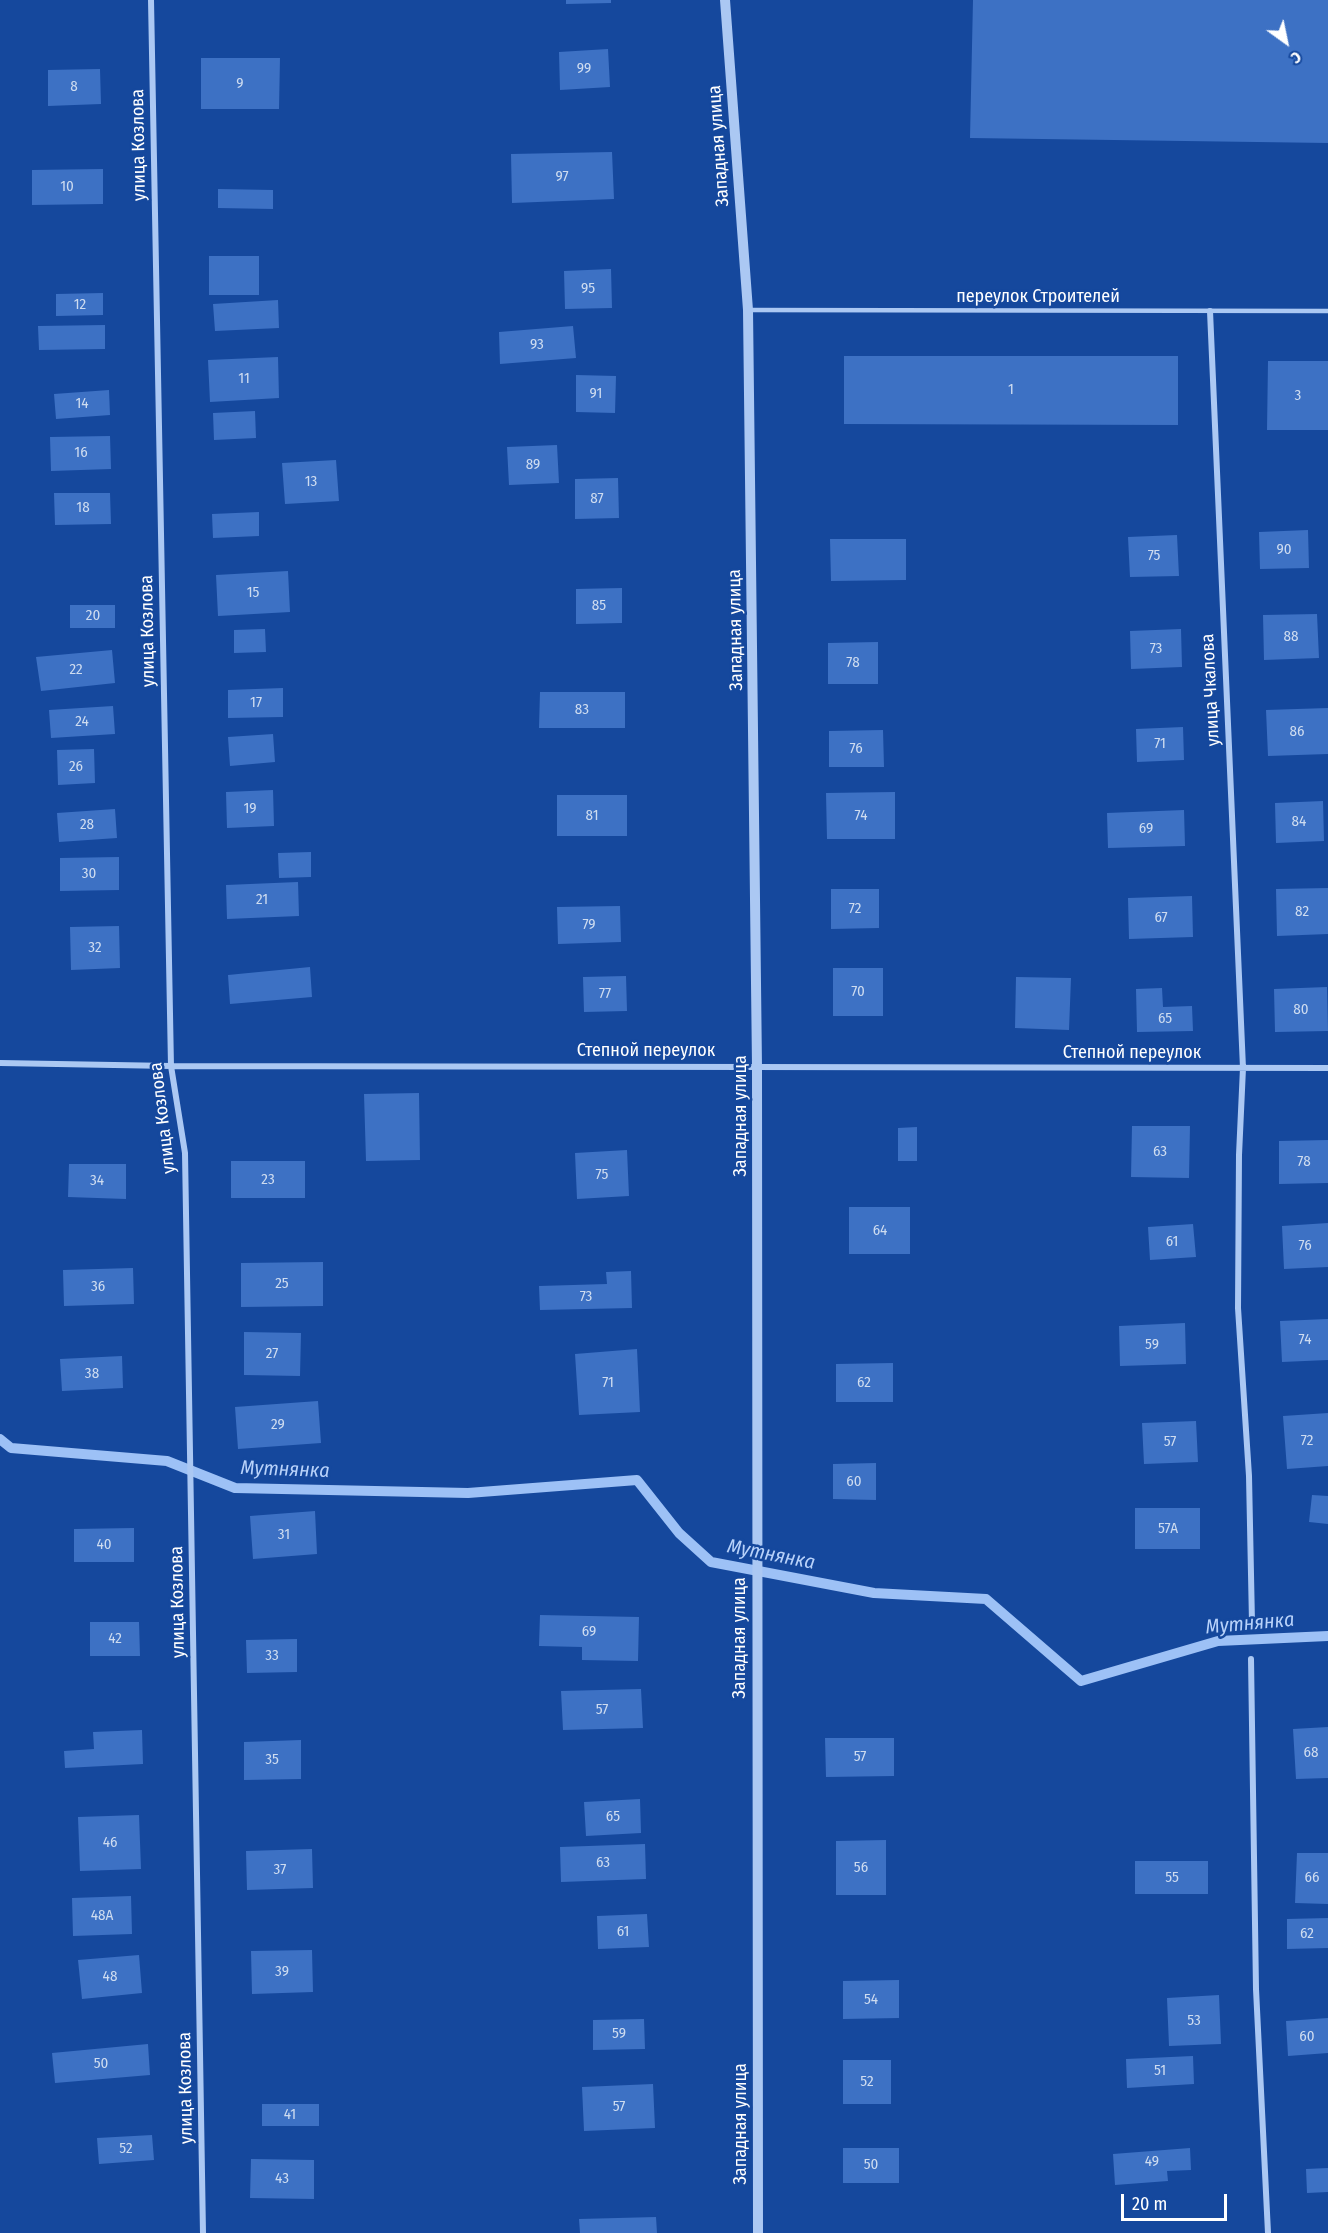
<!DOCTYPE html>
<meta charset="utf-8">
<style>
body{margin:0}
#map{position:relative;width:1328px;height:2233px;overflow:hidden;background:#15489d;font-family:"Fira Sans Condensed",sans-serif}
canvas{display:block}
.north{position:absolute;left:1256px;top:12px;width:60px;height:60px;-webkit-text-stroke:4px #15489d;paint-order:stroke;rotate:147deg;font-size:16px;font-weight:700;line-height:24px;text-align:center;color:#fff}
.north::after{content:'';display:block;margin:auto;width:21px;height:27px;background:#fff;clip-path:polygon(50% 0,100% 100%,50% 72%,0 100%)}
.scale{position:absolute;left:1121px;top:2194px;width:106px;height:27px;box-sizing:border-box;border:3px solid #fff;border-top:0;padding-left:8px;font-size:18px;line-height:21px;white-space:nowrap;color:#fff;-webkit-text-stroke:4px #15489d;paint-order:stroke}
</style>
<div id="map">
<canvas width="1328" height="2233"></canvas>
<div class="north">С</div>
<div class="scale">20 m</div>
</div>
<script>
const ctx = document.querySelector('canvas').getContext('2d');
ctx.lineJoin = 'round';
function trace(path, color, width, dash) { ctx.strokeStyle = color; ctx.lineWidth = width; ctx.lineCap = dash ? 'butt' : 'round'; ctx.setLineDash(dash || []); ctx.stroke(path); }
function fill(path, color) { ctx.fillStyle = color; ctx.fill(path, 'evenodd'); }
function write(font, color, halo, rows, align = 'center') {
  ctx.font = font + ' "Fira Sans Condensed",sans-serif'; ctx.lineWidth = 5; ctx.setLineDash([]); ctx.textBaseline = 'middle'; ctx.strokeStyle = halo; ctx.fillStyle = color; for (const [text, x, y, turn = 0] of rows) {
    ctx.save(); ctx.translate(x, y); ctx.rotate((+turn || 0) * Math.PI / 180); ctx.textAlign = isNaN(turn) ? turn : align; if (halo) ctx.strokeText(text, 0, 0); ctx.fillText(text, 0, 0); ctx.restore();
  }
}
trace(new Path2D(`
 M0 1439 11 1448 167 1461 235 1488 468 1493 637 1480 679 1533 711 1562 874 1593 986 1599 1081 1681 1218 1641 1328 1636`), '#9dc1f6', 10);
fill(new Path2D(`
 M566 0H611V3L566 4Z
 M973 0H1328V143L970 138Z
 M608 49 610 87 560 90 559 52Z
 M201 58H280L279 109H201Z
 M100 69 101 104 48 106V70Z
 M612 152 614 199 512 203 511 154Z
 M103 169V204L32 205V170Z
 M218 189 273 190V209L218 208Z
 M209 256H259V295H209Z
 M611 269 612 308 565 309 564 271Z
 M103 293V315L56 316V294Z
 M278 300 279 328 215 331 213 304Z
 M105 325V349L39 350 38 326Z
 M573 326 576 358 500 364 499 332Z
 M844 356H1178V425L844 424Z
 M278 357 279 398 210 402 208 360Z
 M1268 361H1328V430H1267Z
 M576 375 616 376 615 413 576 412Z
 M109 390 110 415 56 419 54 394Z
 M255 411 256 438 214 440 213 413Z
 M110 436 111 469 51 471 50 437Z
 M557 445 559 483 509 485 507 447Z
 M336 460 339 501 285 504 282 463Z
 M618 478 619 518 575 519V479Z
 M54 493H110L111 524 55 525Z
 M259 512V536L213 538 212 514Z
 M1308 530 1309 568 1260 569 1259 532Z
 M1177 535 1179 576 1130 577 1128 537Z
 M830 539H906V580L831 581Z
 M288 571 290 612 218 616 216 575Z
 M622 588V623L576 624V589Z
 M70 605H115V628H70Z
 M1317 614 1319 658 1264 660 1263 615Z
 M265 629 266 652 234 653V630Z
 M1181 629 1182 667 1131 669 1130 631Z
 M878 642V684H828V643Z
 M112 650 115 683 41 691 36 657Z
 M283 688V717L228 718V690Z
 M540 692H625V728H539Z
 M113 706 115 734 51 738 49 710Z
 M1328 708V754L1268 756 1266 710Z
 M1183 727 1184 760 1137 762 1136 729Z
 M883 730 884 767H829V731Z
 M273 734 275 762 230 766 228 737Z
 M94 749 95 783 58 785 57 750Z
 M273 790 274 826 227 828 226 792Z
 M895 792V839H827L826 793Z
 M557 795H627V836H557Z
 M1323 801 1324 841 1276 843 1275 803Z
 M115 809 117 838 59 842 57 813Z
 M1184 810 1185 846 1108 848 1107 813Z
 M311 852V877L279 878 278 853Z
 M119 857V890L60 891V858Z
 M298 882 299 916 227 919 226 885Z
 M1328 888V934L1277 936 1276 889Z
 M831 889H879V928L831 929Z
 M1192 896 1193 937 1129 939 1128 898Z
 M620 906 621 942 558 944 557 907Z
 M119 926 120 968 71 970 70 927Z
 M310 967 312 997 230 1004 228 975Z
 M833 968H883V1016H833Z
 M626 976 627 1011 584 1012 583 977Z
 M1016 977 1071 978 1069 1030 1015 1028Z
 M1327 987 1328 1031 1275 1032 1274 989Z
 M1162 988 1163 1007 1192 1006 1193 1031 1137 1032 1136 989Z
 M419 1093 420 1160 366 1161 364 1094Z
 M1132 1126H1190L1189 1178 1131 1177Z
 M917 1127V1161H898V1128Z
 M1328 1140V1183L1279 1184V1141Z
 M627 1150 629 1196 577 1199 575 1153Z
 M231 1161H305V1198H231Z
 M69 1164H126V1199L68 1197Z
 M849 1207H910V1254H849Z
 M1328 1223V1267L1284 1269 1282 1226Z
 M1193 1224 1196 1257 1150 1260 1148 1227Z
 M323 1262V1306L241 1307V1263Z
 M133 1268 134 1304 64 1306 63 1270Z
 M631 1271 632 1308 540 1310 539 1286 607 1284 606 1272Z
 M1328 1319V1360L1282 1362 1280 1321Z
 M1185 1323 1186 1364 1120 1366 1119 1326Z
 M244 1332 301 1333 300 1376 244 1375Z
 M637 1349 640 1412 579 1415 575 1354Z
 M122 1356 123 1388 62 1391 60 1359Z
 M893 1363V1402H836V1364Z
 M318 1401 321 1443 238 1449 235 1407Z
 M1328 1413V1466L1287 1469 1283 1416Z
 M1196 1421 1198 1462 1144 1464 1142 1423Z
 M876 1463V1500L833 1499V1464Z
 M1312 1495 1328 1496V1524L1309 1522Z
 M1135 1508H1200V1549H1135Z
 M315 1511 317 1554 253 1559 250 1516Z
 M134 1528V1562H74V1529Z
 M540 1615 639 1617 638 1661 582 1660V1647L539 1646Z
 M90 1622H139L140 1656H90Z
 M297 1639V1672L247 1673 246 1640Z
 M641 1689 643 1728 563 1730 561 1691Z
 M1328 1727V1778L1296 1779 1293 1729Z
 M142 1730 143 1764 65 1768 64 1751 94 1749 93 1732Z
 M825 1738H894V1776L826 1777Z
 M301 1740V1779L244 1780V1742Z
 M640 1799 641 1833 586 1836 584 1802Z
 M139 1815 141 1869 80 1871 78 1817Z
 M886 1840V1895H836V1841Z
 M645 1844 646 1879 561 1882 560 1847Z
 M312 1849 313 1888 247 1890 246 1851Z
 M1297 1853H1328V1904L1295 1903Z
 M1135 1861H1208V1894H1135Z
 M131 1896 132 1934 73 1936 72 1898Z
 M647 1914 649 1947 598 1949 597 1916Z
 M1328 1918V1948L1287 1949V1919Z
 M312 1950 313 1992 252 1994 251 1951Z
 M139 1955 142 1993 82 1999 78 1960Z
 M899 1980V2018L843 2019V1981Z
 M1219 1995 1221 2044 1169 2046 1167 1998Z
 M1328 2018V2053L1288 2056 1286 2021Z
 M644 2019 645 2049 593 2050V2020Z
 M148 2044 150 2075 55 2083 52 2053Z
 M1193 2056 1194 2084 1127 2088 1126 2059Z
 M843 2060H891V2104H843Z
 M653 2084 655 2128 584 2131 582 2087Z
 M262 2104H319V2126H262Z
 M152 2135 154 2160 99 2164 97 2138Z
 M843 2148H899V2183H843Z
 M1190 2148 1191 2170 1167 2171 1168 2181 1115 2185 1113 2154Z
 M251 2159 314 2160V2199L250 2198Z
 M1328 2168V2192L1307 2193 1306 2169Z
 M656 2217 657 2233H580L579 2219Z`), '#3d71c4');
trace(new Path2D(`
 M748 310 1328 311`), '#abc8f3', 4.5);
trace(new Path2D(`
 M151 0 171 1066 185 1153 203 2233
 M1210 311 1243 1068 1239 1155 1238 1308 1249 1476 1252 1623
 M0 1063 171 1066 1328 1068
 M1251 1659 1256 1989 1268 2233`), '#abc8f3', 6);
trace(new Path2D(`
 M725 0 748 310 757 1067 758 2233`), '#abc8f3', 10);
write('15px', '#cedcf0', null, [
 ["99",584,69],
 ["9",240,84],
 ["8",74,87],
 ["97",562,177],
 ["10",67,187],
 ["95",588,289],
 ["12",80,305],
 ["93",537,345],
 ["11",244,379],
 ["1",1011,390],
 ["91",596,394],
 ["3",1298,396],
 ["14",82,404],
 ["16",81,453],
 ["89",533,465],
 ["13",311,482],
 ["87",597,499],
 ["18",83,508],
 ["90",1284,550],
 ["75",1154,556],
 ["15",253,593],
 ["85",599,606],
 ["20",93,616],
 ["88",1291,637],
 ["73",1156,649],
 ["78",853,663],
 ["22",76,670],
 ["17",256,703],
 ["83",582,710],
 ["24",82,722],
 ["86",1297,732],
 ["71",1160,744],
 ["76",856,749],
 ["26",76,767],
 ["19",250,809],
 ["81",592,816],
 ["74",861,816],
 ["84",1299,822],
 ["28",87,825],
 ["69",1146,829],
 ["30",89,874],
 ["21",262,900],
 ["72",855,909],
 ["82",1302,912],
 ["67",1161,918],
 ["79",589,925],
 ["32",95,948],
 ["70",858,992],
 ["77",605,994],
 ["80",1301,1010],
 ["65",1165,1019],
 ["63",1160,1152],
 ["78",1304,1162],
 ["75",602,1175],
 ["23",268,1180],
 ["34",97,1181],
 ["64",880,1231],
 ["61",1172,1242],
 ["76",1305,1246],
 ["25",282,1284],
 ["36",98,1287],
 ["73",586,1297],
 ["74",1305,1340],
 ["59",1152,1345],
 ["27",272,1354],
 ["38",92,1374],
 ["71",608,1383],
 ["62",864,1383],
 ["29",278,1425],
 ["72",1307,1441],
 ["57",1170,1442],
 ["60",854,1482],
 ["57А",1168,1529],
 ["31",284,1535],
 ["40",104,1545],
 ["69",589,1632],
 ["42",115,1639],
 ["33",272,1656],
 ["57",602,1710],
 ["68",1311,1753],
 ["57",860,1757],
 ["35",272,1760],
 ["65",613,1817],
 ["46",110,1843],
 ["63",603,1863],
 ["56",861,1868],
 ["37",280,1870],
 ["55",1172,1878],
 ["66",1312,1878],
 ["48А",102,1916],
 ["61",623,1932],
 ["62",1307,1934],
 ["39",282,1972],
 ["48",110,1977],
 ["54",871,2000],
 ["53",1194,2021],
 ["59",619,2034],
 ["60",1307,2037],
 ["50",101,2064],
 ["51",1160,2071],
 ["52",867,2082],
 ["57",619,2107],
 ["41",290,2115],
 ["52",126,2149],
 ["49",1152,2162],
 ["50",871,2165],
 ["43",282,2179]
]);
write('18px', '#fff', '#15489d', [
 ["улица Козлова",139,145,-91],
 ["Западная улица",719,146,-94],
 ["переулок Строителей",1038,297],
 ["Западная улица",736,630,-91],
 ["улица Козлова",148,631,-91],
 ["улица Чкалова",1211,690,-93],
 ["Степной переулок",646,1051],
 ["Степной переулок",1132,1053],
 ["Западная улица",741,1116,-90],
 ["улица Козлова",163,1118,-97],
 ["улица Козлова",178,1602,-91],
 ["Западная улица",740,1638,-90],
 ["улица Козлова",186,2088,-91],
 ["Западная улица",741,2124,-90]
]);
write('italic 20px', '#b8d2fa', '#15489d', [
 ["Мутнянка",285,1470,2],
 ["Мутнянка",771,1555,11],
 ["Мутнянка",1250,1624,-5]
]);
</script>
